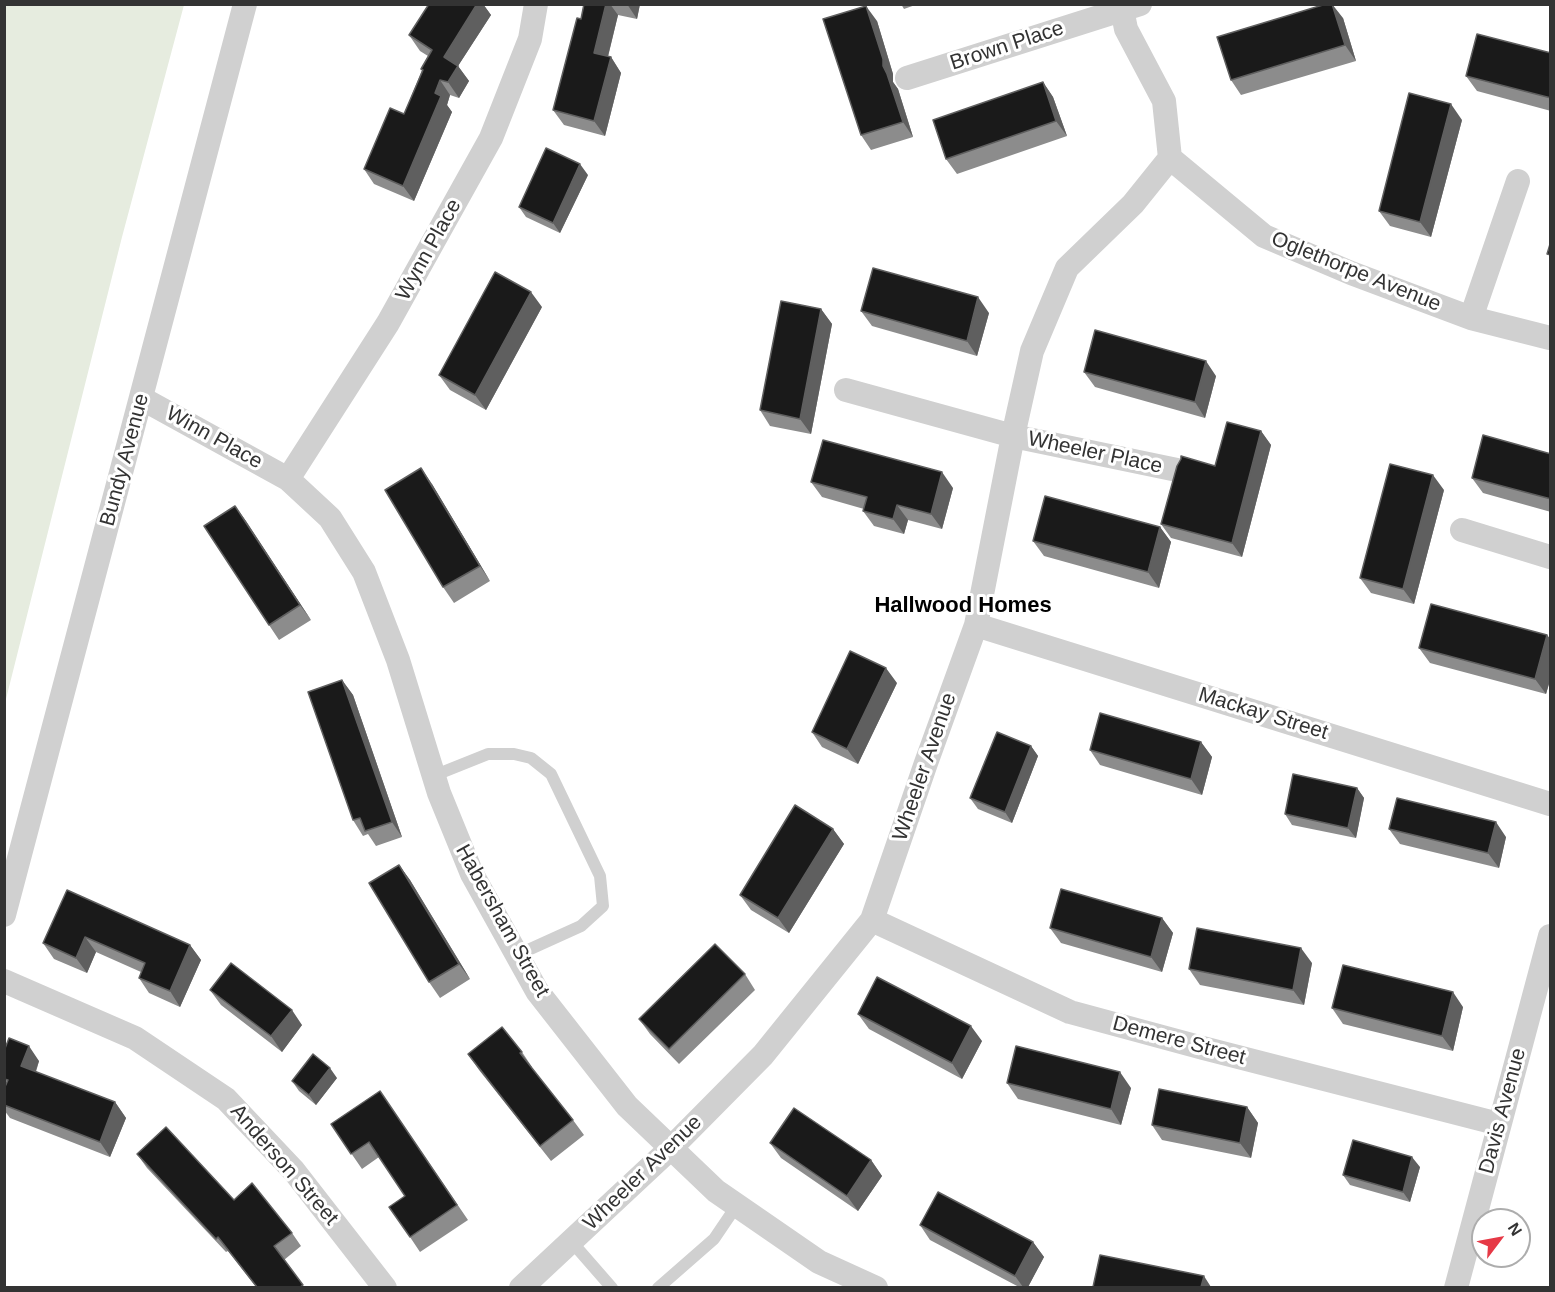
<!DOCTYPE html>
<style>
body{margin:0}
#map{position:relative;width:1555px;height:1292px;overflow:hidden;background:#fff;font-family:Helvetica,sans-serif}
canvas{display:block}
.frame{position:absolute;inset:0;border:6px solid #333;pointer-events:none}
.north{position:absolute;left:1471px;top:1208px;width:60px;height:60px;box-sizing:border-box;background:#fff;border:2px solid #adadad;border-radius:50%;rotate:58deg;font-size:16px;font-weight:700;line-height:24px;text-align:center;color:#333}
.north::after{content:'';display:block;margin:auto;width:21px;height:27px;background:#e63946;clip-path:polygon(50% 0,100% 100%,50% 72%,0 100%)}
</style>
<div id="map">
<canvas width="1555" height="1292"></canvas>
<div class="frame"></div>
<div class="north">N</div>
</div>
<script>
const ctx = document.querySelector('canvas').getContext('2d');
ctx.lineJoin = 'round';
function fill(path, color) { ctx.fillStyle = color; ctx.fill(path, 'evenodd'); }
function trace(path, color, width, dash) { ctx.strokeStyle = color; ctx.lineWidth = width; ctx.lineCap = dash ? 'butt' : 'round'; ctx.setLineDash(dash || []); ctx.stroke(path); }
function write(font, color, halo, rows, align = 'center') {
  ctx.font = font + ' Helvetica,sans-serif'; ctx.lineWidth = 6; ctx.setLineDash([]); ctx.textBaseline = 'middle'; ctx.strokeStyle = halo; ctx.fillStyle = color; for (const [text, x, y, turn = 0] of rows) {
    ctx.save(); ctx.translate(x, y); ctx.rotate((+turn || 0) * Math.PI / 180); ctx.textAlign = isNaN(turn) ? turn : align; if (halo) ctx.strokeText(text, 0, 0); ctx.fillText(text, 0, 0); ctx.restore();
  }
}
fill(new Path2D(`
 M5 4 184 5 122 237 5 703Z`), '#e6ecdf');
trace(new Path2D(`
 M433 776 488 754H514L531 758 551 774 600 876 603 906 581 926 517 955
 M571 1241 612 1288
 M658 1288 714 1239 737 1205`), '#d0d0d0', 12);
trace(new Path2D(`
 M1121 4 1126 29 1164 101 1170 158 1264 236 1351 273 1471 318 1550 338
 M907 78 1140 4
 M1471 318 1518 181
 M846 390 1013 436 1177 470
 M141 398 288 479 330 518 364 572 398 660 439 793 472 874 537 991 627 1106 716 1191 819 1262 876 1288
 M288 479 388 323 491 138 530 39 536 4
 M1462 530 1550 557
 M976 625 1550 804
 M4 915 245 4
 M872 920 1070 1012 1203 1048 1499 1124
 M4 981 135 1038 226 1099 294 1171 385 1288
 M521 1288 671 1148 763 1055 872 920 926 763 976 625 1013 436 1032 351 1067 268 1133 204 1170 158
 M1456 1288 1550 936`), '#d0d0d0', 24);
fill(new Path2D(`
 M429 4H483L491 15 458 66 469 81 459 98 450 95 447 105 452 112 414 201 374 184 364 169 404 114 422 70 421 69 428 56 420 51 409 35Z
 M584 4H640L637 19 618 15 608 57H611L621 73 605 136 564 125 553 110 581 19Z
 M901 4H918L904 9Z
 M1343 18 1356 61 1241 95 1231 80Z
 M877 21 893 74V82L898 89 913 137 871 150 861 135Z
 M1551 53V111L1477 91 1466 76Z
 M1043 82 1053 97 1067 136 957 174 946 159Z
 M1462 120 1431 237 1390 226 1379 211Z
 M588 175 560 233 526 217 519 207Z
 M542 307 486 410 450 390 439 375Z
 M821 309 832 324 811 434 770 426 760 410Z
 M861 311 989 313 977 356 872 326Z
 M1084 372 1216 376 1205 418 1095 387Z
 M1261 431 1271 445 1242 557 1171 538 1161 524 1215 466Z
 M1551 454V512L1483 493 1472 478Z
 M811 482 953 488 942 529 908 520 904 534 874 526 863 511 864 509 822 497Z
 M432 484 490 581 454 603 443 587Z
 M1444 490 1414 604 1371 593 1360 578Z
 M235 506 311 620 279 640 269 625Z
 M1160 527 1171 542 1159 588 1044 556 1033 541Z
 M1547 635 1551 640V677L1546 694 1430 663 1419 648Z
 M342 680 353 695 402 837 376 846 368 834 363 836 353 820Z
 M897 683 858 764 822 747 812 732Z
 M1201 742 1212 757 1202 795 1100 765 1090 750Z
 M1031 746 1038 756 1012 823 978 809 970 798Z
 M1357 788 1364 798 1356 838 1292 825 1285 814Z
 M833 829 844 844 789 933 751 910 740 895Z
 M1389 829 1506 837 1499 868 1400 844Z
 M399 865 410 880 470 979 440 998 429 982Z
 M67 890 190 945 201 960 180 1007 149 993 139 978 141 972 96 952 87 973 54 959 43 943Z
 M1162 918 1173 933 1162 972 1061 943 1050 928Z
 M1312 963 1304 1005 1200 985 1189 969Z
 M745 974 755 990 679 1064 650 1034 639 1019Z
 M210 990 302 1025 282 1052 221 1005Z
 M1463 1007 1453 1051 1343 1024 1332 1008Z
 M858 1014 982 1041 962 1079 869 1029Z
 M4 1051 39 1061 36 1072 115 1102 126 1118 110 1157 10 1118 4 1110Z
 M522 1052 532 1067 531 1068 573 1120 584 1135 551 1161 479 1070 468 1054Z
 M337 1078 316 1105 299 1091 292 1081Z
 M1007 1083 1131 1088 1121 1125 1018 1099Z
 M380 1091 468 1220 420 1252 410 1237 405 1196 379 1157 362 1169 331 1124Z
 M1247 1107 1258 1123 1251 1158 1162 1140 1152 1125Z
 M770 1143 871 1160 882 1176 858 1211 781 1158Z
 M137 1154 234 1200 292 1233 301 1246 284 1260 304 1287H256L228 1251 226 1252 147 1168Z
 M1420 1167 1410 1202 1350 1185 1343 1175Z
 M920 1225 1033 1242 1044 1257 1028 1287H1019L930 1240Z`), '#8c8c8c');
fill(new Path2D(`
 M477 4H483L491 15 458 66 469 81 459 98 448 82 444 57Z
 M606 4H610L618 15 605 68 594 53Z
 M627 4H640L637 19Z
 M1332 4 1343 18 1356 61 1345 45Z
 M866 6 877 21 893 74V82L898 89 913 137 903 122 883 66Z
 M611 57 621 73 605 136 594 121Z
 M440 80 450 95 447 105 452 112 414 201 403 186Z
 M1043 82 1053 97 1067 136 1056 121Z
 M1451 104 1462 120 1431 237 1420 222Z
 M580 164 588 175 560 233 553 223Z
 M531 292 542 307 486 410 475 395Z
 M978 297 989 313 977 356 967 341Z
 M821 309 832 324 811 434 800 419Z
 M1206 361 1216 376 1205 418 1195 402Z
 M1261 431 1271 445 1242 557 1232 543Z
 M421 468 432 484 490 581 480 566Z
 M942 472 953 488 942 529 931 514Z
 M1433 475 1444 490 1414 604 1403 589Z
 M897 505 908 520 904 534 893 519Z
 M235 506 246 521 311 620 300 605Z
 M1160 527 1171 542 1159 588 1148 572Z
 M1547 635 1551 640V677L1546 694 1535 679Z
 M886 668 897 683 858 764 847 749Z
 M342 680 353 695 402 837 392 822Z
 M1201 742 1212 757 1202 795 1191 779Z
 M1031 746 1038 756 1012 823 1005 812Z
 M1357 788 1364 798 1356 838 1348 828Z
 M1496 822 1506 837 1499 868 1488 853Z
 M833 829 844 844 789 933 778 918Z
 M399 865 410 880 470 979 459 964Z
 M1162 918 1173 933 1162 972 1151 957Z
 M85 937 96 952 87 973 76 958Z
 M190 945 201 960 180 1007 170 991Z
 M1301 948 1312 963 1304 1005 1293 990Z
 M1453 992 1463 1007 1453 1051 1442 1036Z
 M292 1010 302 1025 282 1052 271 1036Z
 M971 1026 982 1041 962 1079 952 1063Z
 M29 1046 39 1061 32 1082 21 1066Z
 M330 1068 337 1078 316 1105 309 1095Z
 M1120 1072 1131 1088 1121 1125 1111 1109Z
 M115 1102 126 1118 110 1157 100 1142Z
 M1247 1107 1258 1123 1251 1158 1240 1143Z
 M1412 1157 1420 1167 1410 1202 1403 1192Z
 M871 1160 882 1176 858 1211 847 1196Z
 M1033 1242 1044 1257 1028 1287H1023L1015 1276Z
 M1204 1276 1211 1287H1201Z`), '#5f5f5f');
const building = new Path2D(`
 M429 4H477L444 57 458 66 448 82 440 80 435 93 441 96 403 186 364 169 390 108 404 114 423 70 421 69 432 50 409 35Z
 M584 4H606L594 53 611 57 594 121 553 110 577 18 581 19Z
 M1326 4H1332L1345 45 1231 80 1217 37Z
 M866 6 883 59V66L887 74 903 122 861 135 823 19Z
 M1477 34 1551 53V98L1466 76Z
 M1043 82 1056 121 946 159 933 120Z
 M1409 93 1451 104 1420 222 1379 211Z
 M546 148 580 164 553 223 519 207Z
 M1551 241V255L1547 254Z
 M873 268 978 297 967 341 861 311Z
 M495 272 531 292 475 395 439 375Z
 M781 301 821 309 800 419 760 410Z
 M1095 330 1206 361 1195 402 1084 372Z
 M1227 422 1261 431 1232 543 1161 524 1177 466 1181 459V456L1215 466Z
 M1483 435 1551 454V499L1472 478Z
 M823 440 942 472 931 514 897 505 893 519 863 511 867 497 811 482Z
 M1390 464 1433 475 1403 589 1360 578Z
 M421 468 480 566 443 587 385 490Z
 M1045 496 1160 527 1148 572 1033 541Z
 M235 506 300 605 269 625 204 526Z
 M1431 604 1547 635 1535 679 1419 648Z
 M850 651 886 668 847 749 812 732Z
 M342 680 392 822 365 831 360 818 353 820 308 692Z
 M1100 713 1201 742 1191 779 1090 750Z
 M997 732 1031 746 1005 812 970 798Z
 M1293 774 1357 788 1348 828 1285 814Z
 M1397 798 1496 822 1488 853 1389 829Z
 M795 805 833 829 778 918 740 895Z
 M399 865 459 964 429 982 369 883Z
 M1061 889 1162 918 1151 957 1050 928Z
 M67 890 190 945 170 991 139 978 145 963 85 937 76 958 43 943Z
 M1197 928 1301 948 1293 990 1189 969Z
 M715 944 745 974 669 1049 639 1019Z
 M231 963 292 1010 271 1036 210 990Z
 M1343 965 1453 992 1442 1036 1332 1008Z
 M877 977 971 1026 952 1063 858 1014Z
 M502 1027 522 1052 520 1053 573 1120 540 1146 468 1054Z
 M9 1038 29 1046 21 1066 115 1102 100 1142 4 1105V1089L8 1080 4 1079V1051Z
 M1016 1046 1120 1072 1111 1109 1007 1083Z
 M313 1054 330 1068 309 1095 292 1081Z
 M1159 1089 1247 1107 1240 1143 1152 1125Z
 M380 1091 457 1205 410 1237 389 1207 405 1196 369 1142 351 1154 331 1124Z
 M794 1108 871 1160 847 1196 770 1143Z
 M166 1127 234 1200 252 1183 292 1233 274 1246 303 1285 300 1287H257L218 1237 216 1239 137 1154Z
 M1353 1140 1412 1157 1403 1192 1343 1175Z
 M938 1192 1033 1242 1015 1276 920 1225Z
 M1100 1255 1204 1276 1201 1287H1093Z`);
fill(building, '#1a1a1a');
trace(building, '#5f5f5f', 1.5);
write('21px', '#333', '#fff', [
 ["Brown Place",1007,46,-18],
 ["Wynn Place",429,250,-61],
 ["Oglethorpe Avenue",1356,272,22],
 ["Winn Place",214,438,29],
 ["Wheeler Place",1095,453,12],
 ["Bundy Avenue",125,460,-75],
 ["Mackay Street",1263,714,17],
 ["Wheeler Avenue",925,767,-71],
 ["Habersham Street",502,921,61],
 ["Demere Street",1179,1041,15],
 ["Davis Avenue",1503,1111,-75],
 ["Anderson Street",284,1165,49],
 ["Wheeler Avenue",643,1173,-44]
]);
write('bold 22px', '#000', '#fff', [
 ["Hallwood Homes",963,606]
]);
</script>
